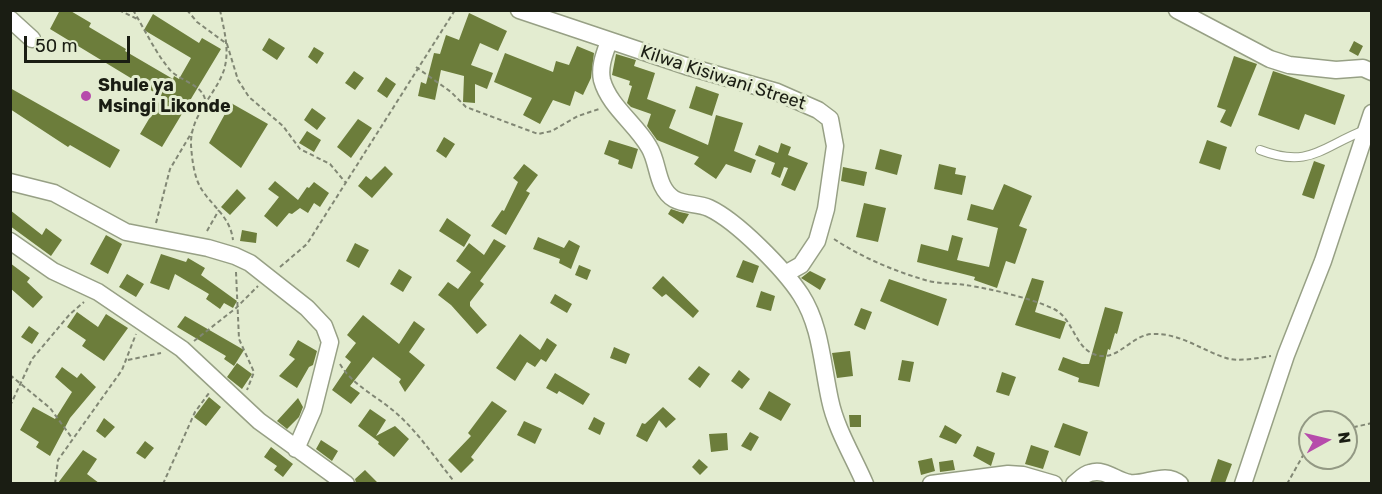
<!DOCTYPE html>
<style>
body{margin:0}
#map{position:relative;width:1382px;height:494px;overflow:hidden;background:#e3ecd0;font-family:Rubik,sans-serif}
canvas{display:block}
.frame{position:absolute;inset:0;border:12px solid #1a1d13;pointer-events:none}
.north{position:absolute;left:1298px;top:410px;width:60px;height:60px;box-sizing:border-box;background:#e3ecd0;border:2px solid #939984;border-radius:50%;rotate:82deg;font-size:16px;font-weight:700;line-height:24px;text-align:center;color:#1a1d13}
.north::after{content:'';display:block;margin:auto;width:21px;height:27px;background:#b64bab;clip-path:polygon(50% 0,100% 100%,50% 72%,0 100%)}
.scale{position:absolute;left:24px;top:36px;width:106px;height:27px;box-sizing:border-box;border:3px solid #1a1d13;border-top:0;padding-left:8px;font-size:18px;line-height:21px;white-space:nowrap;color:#1a1d13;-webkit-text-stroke:4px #e3ecd0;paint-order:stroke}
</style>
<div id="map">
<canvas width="1382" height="494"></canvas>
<div class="frame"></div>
<div class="north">N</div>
<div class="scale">50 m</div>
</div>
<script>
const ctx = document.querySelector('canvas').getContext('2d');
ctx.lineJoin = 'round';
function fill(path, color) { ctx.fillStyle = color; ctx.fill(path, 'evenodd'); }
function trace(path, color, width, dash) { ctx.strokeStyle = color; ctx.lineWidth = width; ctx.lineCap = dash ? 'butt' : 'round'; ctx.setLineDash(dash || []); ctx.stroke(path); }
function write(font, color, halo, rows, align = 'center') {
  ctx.font = font + ' Rubik,sans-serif'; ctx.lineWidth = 6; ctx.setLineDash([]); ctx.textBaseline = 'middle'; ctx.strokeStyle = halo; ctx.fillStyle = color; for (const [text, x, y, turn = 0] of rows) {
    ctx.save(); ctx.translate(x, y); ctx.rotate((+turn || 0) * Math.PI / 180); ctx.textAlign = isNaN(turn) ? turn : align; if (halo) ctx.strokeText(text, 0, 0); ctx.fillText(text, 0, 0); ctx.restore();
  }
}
fill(new Path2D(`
 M60 10H69L91 23 89 27 126 49 125 51 173 79 174 76 179 79 191 58 144 30 153 14 199 43 202 38 221 49 162 147 140 134 162 97 50 29Z
 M469 13 507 31 498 51 480 43 471 65 493 73 487 89 475 84V103L463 102 464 76 441 70 435 100 418 96 421 82 426 84 434 53 440 54 446 35 459 40Z
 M269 38 285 48 277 60 262 50Z
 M1354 41 1363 46 1358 56 1349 51Z
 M577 46 594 53 591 78 583 95 575 91 570 106 553 100 540 124 523 115 532 98 494 82 505 53 553 72 556 61 569 65Z
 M314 47 324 53 317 64 308 57Z
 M616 54 636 60 634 66 655 73 647 99 676 110 669 128 708 145 716 115 743 123 734 151 756 160 751 173 726 164 716 179 694 164 699 157 657 140 647 126 651 114 631 107 627 103 632 86 629 85 630 81 612 75Z
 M1234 56 1257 64 1231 127 1220 122 1226 110 1217 107Z
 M354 71 364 78 355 90 345 83Z
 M1273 71 1345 95 1335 125 1305 114 1299 130 1258 115Z
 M386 77 396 84 387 98 377 91Z
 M696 86 719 94 712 116 689 108Z
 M10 88 120 150 110 168 70 145 68 147 10 109Z
 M231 103 268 124 241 168 209 143Z
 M312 108 326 118 317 130 304 120Z
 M358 119 372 128 351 158 337 147Z
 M307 131 321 140 314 152 299 143Z
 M444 137 455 144 446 158 436 151Z
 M609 140 638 149 632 169 618 164 619 160 604 154Z
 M1207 140 1227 147 1220 170 1199 163Z
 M781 143 791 147 788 155 808 163 795 191 781 185 788 168 784 167 780 178 771 174 775 163 755 155 759 145 778 153Z
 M880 149 902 155 897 175 875 169Z
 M1314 161 1325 165 1314 199 1302 195Z
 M524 164 538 175 526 191 530 193 506 235 491 226 502 210 504 211 518 182 513 178Z
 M939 164 956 168 955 174 966 176 962 195 934 189Z
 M385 166 393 174 372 198 358 186 366 176 371 180Z
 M843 167 867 172 864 186 841 181Z
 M275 181 298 200 307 187 309 188 314 182 329 193 320 207 314 203 308 213 300 208 292 214 289 213 277 227 264 216 279 197 268 189Z
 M1004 184 1032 196 1019 226 1027 229 1015 264 1006 261 997 288 974 280 975 277 917 262 921 244 948 251 952 235 963 238 957 260 989 267 998 228 967 220 971 204 993 210Z
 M237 189 246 198 230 215 221 207Z
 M864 203 886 208 878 242 856 237Z
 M671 209 680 212 689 214 683 224 668 214Z
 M10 210 42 235 46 228 62 240 51 256 10 226Z
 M447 218 471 235 464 247 439 231Z
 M242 230 257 233 256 243 240 241Z
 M106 235 122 244 108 274 90 264Z
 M538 237 564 248 569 240 580 246 571 269 559 263 560 259 533 249Z
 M494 239 506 246 480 281 484 284 470 302V306L487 325 477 334 451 305 438 295 448 282 458 289 471 272 456 261 469 243 484 255Z
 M355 243 369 250 359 268 346 261Z
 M161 254 186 262 188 258 205 268 201 275 237 301 233 308 224 303 220 309 206 299 209 294 175 274 169 290 150 283Z
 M743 260 759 266 753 283 736 277Z
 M10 263 30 278 27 282 43 297 33 308 10 288Z
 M579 265 591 270 587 280 575 275Z
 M399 269 412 277 403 292 390 284Z
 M810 271 826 279 820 290 801 278Z
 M127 274 144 284 136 297 119 287Z
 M663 276 699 311 693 318 666 294 662 297 652 288Z
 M1032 278 1044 281 1035 312 1066 322 1060 339 1015 325Z
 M889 279 947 299 938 326 880 301Z
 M761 291 775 296 771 311 756 307Z
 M555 294 572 304 567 313 550 303Z
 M1105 307 1123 312 1117 334 1115 333 1110 350 1108 349 1099 387 1078 382 1079 378 1058 370 1063 357 1082 364H1089Z
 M861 308 872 312 865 330 854 325Z
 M77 312 98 327 106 314 128 328 104 361 82 346 86 340 67 327Z
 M363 315 399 344 414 321 425 329 409 352 425 365 405 392 399 382 401 379 373 357 350 386 360 393 351 404 332 390 351 362 345 357 356 343 347 335Z
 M185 316 244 350 234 366 224 359 226 356 177 327Z
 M29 326 39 333 32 344 21 337Z
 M520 334 540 350 547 338 557 345 546 362 541 359 535 367 527 362 515 381 496 368Z
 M298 340 317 351 313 365 309 367 297 388 279 376 295 359 289 355Z
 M614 347 630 354 626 364 610 358Z
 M850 351 853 376 837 378 832 353Z
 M902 360 914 362 910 382 898 380Z
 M237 363 252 374 242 389 227 377Z
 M699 366 710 374 700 388 688 379Z
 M62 367 77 378 81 373 96 387 70 418 50 456 36 447 39 442 20 430 33 407 55 419 72 392 55 377Z
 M739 370 750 379 742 389 731 381Z
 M1002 372 1016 377 1009 396 996 392Z
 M555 373 590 394 583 405 559 391 557 394 546 388Z
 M769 391 791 404 781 421 759 409Z
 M209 397 221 407 206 426 194 417Z
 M298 398 303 407 299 417 287 429 277 421Z
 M492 401 507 411 471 457 474 460 461 473 448 460 471 436 468 433Z
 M663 407 676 419 666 428 659 420 647 442 636 436 642 423 645 424Z
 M370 409 386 420 376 436 395 426 409 439 394 457 378 444 379 442 358 426Z
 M849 415H861V427H850Z
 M594 417 605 423 600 435 588 429Z
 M104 418 115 427 105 438 96 431Z
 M524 421 542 429 535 444 517 435Z
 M1063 423 1088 432 1080 456 1054 447Z
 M945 425 962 435 956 444 939 437Z
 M750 432 759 437 751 451 741 446Z
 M727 433 728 450 711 452 709 434Z
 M321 440 338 451 332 461 316 449Z
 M145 441 154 448 145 459 136 453Z
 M1031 445 1049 451 1043 469 1025 464Z
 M977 446 995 453 991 466 973 456Z
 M271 447 293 464 283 477 274 470 277 466 264 457Z
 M83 450 97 459 87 474 99 483H58Z
 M932 458 935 471 921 475 918 461Z
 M699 459 708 467 700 475 692 467Z
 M1218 459 1232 464 1225 483H1210Z
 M953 460 955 470 940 472 939 462Z
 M365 470 378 483H356L355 479Z`), '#6c7d3b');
const lane = new Path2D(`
 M1260 150C1310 169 1321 147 1365 130`);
const street = new Path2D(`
 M519 10 686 66 777 92 818 110 830 119 835 146 826 209 817 241 801 265 785 274
 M1177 10 1270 59 1289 65 1336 70 1363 68 1372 72
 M10 19 32 39
 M609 41C605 53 599 66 602 80 609 106 636 124 649 147 659 163 656 188 674 199 685 205 698 203 709 208 737 221 784 269 801 295 821 326 822 364 830 400 836 429 853 456 865 484
 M10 182 54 193 126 232 208 248 235 256 250 263 307 308 324 326 330 342 313 410 296 449
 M10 241 53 271 98 292 182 349 259 421 346 484
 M931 484 1008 474 1023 475 1054 484
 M1074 484C1079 480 1084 474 1090 473 1105 468 1116 481 1130 483 1147 485 1165 471 1180 484
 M1243 484 1286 355 1323 261 1372 113`);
trace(lane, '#97a085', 10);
trace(street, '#97a085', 19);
trace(new Path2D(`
 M119 10 139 20
 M133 10C145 30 155 52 170 70 180 81 201 84 205 99
 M187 10 197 22 227 44 238 80 249 97 283 126 300 149 330 164 345 182
 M220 10C224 30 230 50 224 70 215 96 190 115 191 145 192 159 194 178 202 190 214 208 230 217 233 240
 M416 67 451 92 466 107 538 134 552 131 578 116 599 109
 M156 223 170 169 192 132
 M207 231 219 210
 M834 239C861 257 894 271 925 280 938 284 953 283 966 285 991 289 1031 298 1054 309 1074 319 1074 348 1096 355 1118 362 1132 334 1153 334 1180 333 1201 350 1226 358 1239 362 1257 358 1271 356
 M280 267 307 244 455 10
 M236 272 239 339 254 372 247 390
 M194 341 236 308 258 286
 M128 360 161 353
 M340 364C353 386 377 396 396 413 418 432 435 458 453 480
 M10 375 50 408 72 438
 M10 406 32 359 70 314 84 302
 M1346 429 1372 423
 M55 484 58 460 122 370 136 334
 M163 484 195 412 209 393
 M1287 484 1310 443`), '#818774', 2, [4.5, 3]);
trace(lane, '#fff', 8);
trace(street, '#fff', 16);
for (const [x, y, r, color] of [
 [86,96,6,"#b64bab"]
]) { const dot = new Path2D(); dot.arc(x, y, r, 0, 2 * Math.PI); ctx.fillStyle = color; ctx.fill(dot); trace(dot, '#e3ecd0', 2); }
write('18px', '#1a1d13', '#e3ecd0', [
 ["Kilwa Kisiwani Street",723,78,18]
]);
write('bold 18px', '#1a1d13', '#e3ecd0', [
 ["Shule ya",98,86],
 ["Msingi Likonde",98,107]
], 'left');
</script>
